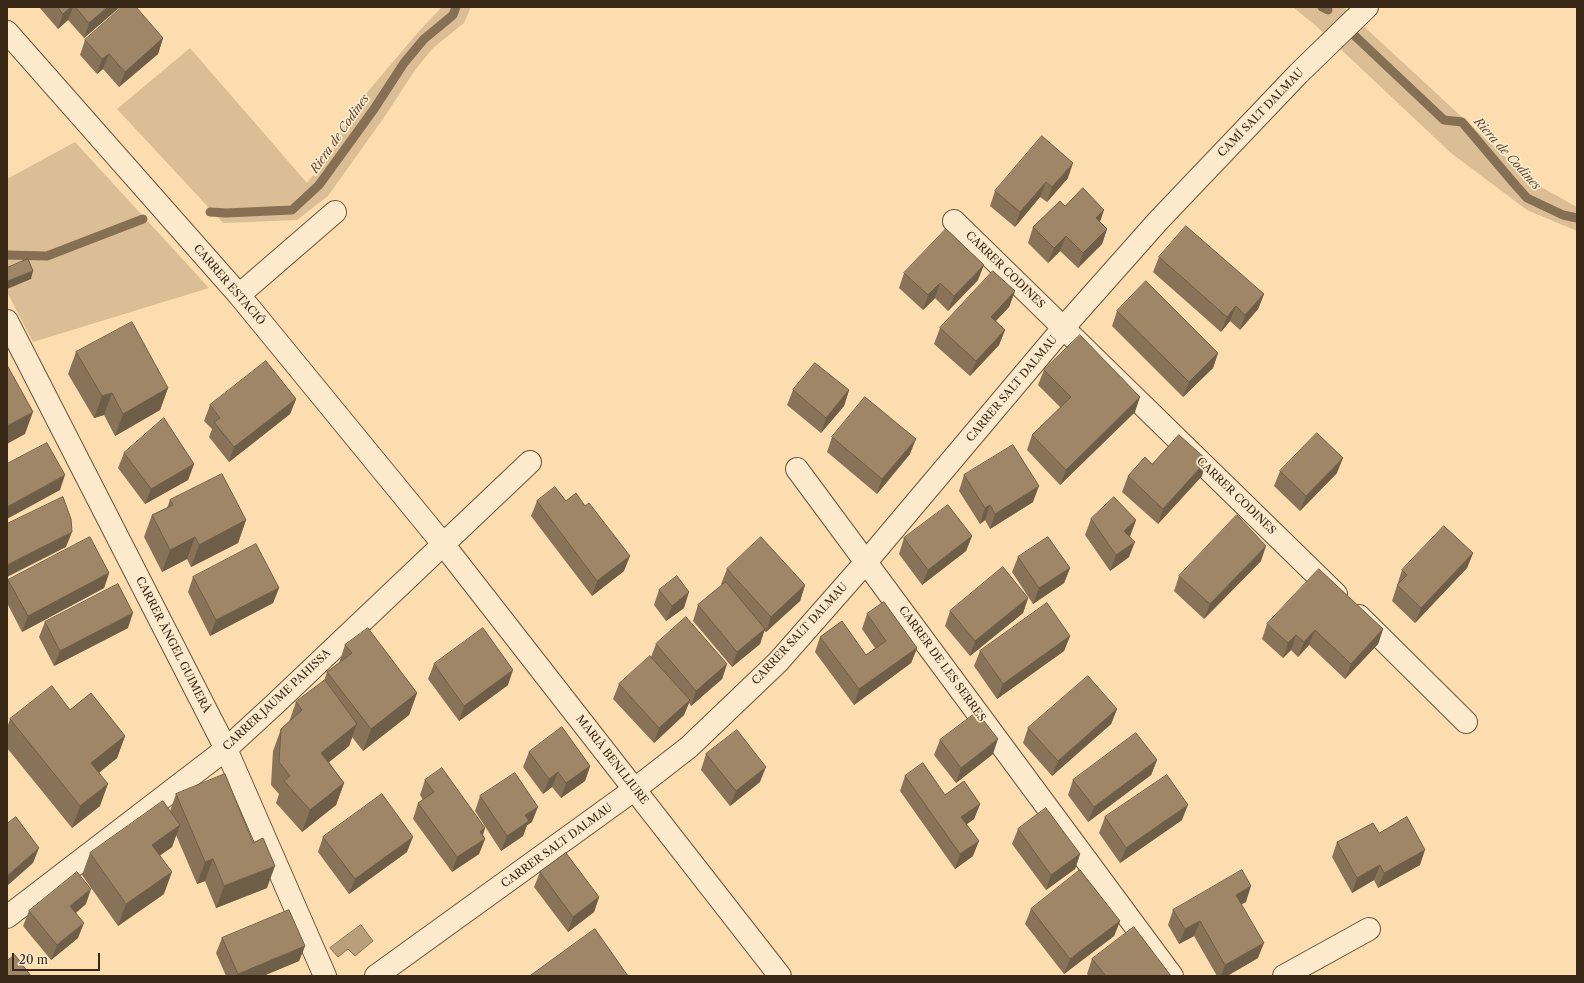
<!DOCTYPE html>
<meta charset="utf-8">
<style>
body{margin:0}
#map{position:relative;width:1584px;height:983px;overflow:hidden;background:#fcddaf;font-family:"Libre Caslon Text",serif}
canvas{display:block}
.frame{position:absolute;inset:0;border:8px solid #392816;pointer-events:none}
.scale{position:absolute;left:12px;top:953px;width:88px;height:18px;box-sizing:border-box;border:2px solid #392816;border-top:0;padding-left:5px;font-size:12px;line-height:14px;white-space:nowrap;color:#392816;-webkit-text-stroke:3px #fde9cb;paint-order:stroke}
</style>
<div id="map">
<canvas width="1584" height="983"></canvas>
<div class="frame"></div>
<div class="scale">20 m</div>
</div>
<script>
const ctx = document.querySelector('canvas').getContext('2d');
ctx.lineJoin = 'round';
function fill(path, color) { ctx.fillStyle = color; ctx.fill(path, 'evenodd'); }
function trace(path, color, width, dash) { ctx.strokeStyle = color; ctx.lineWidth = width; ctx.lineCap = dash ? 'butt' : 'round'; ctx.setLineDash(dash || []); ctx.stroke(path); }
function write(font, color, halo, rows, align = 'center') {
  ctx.font = font + ' "Libre Caslon Text",serif'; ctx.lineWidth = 3.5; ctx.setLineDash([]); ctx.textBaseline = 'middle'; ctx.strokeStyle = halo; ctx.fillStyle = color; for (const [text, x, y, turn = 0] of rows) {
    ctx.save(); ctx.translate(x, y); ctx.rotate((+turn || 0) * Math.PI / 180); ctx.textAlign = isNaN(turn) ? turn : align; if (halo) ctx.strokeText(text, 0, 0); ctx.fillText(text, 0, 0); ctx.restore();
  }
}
fill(new Path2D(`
 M442 7H471L464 23 433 48 415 70 385 116 328 196 297 220 223 223 117 109 190 48 307 183 324 162 343 127 365 95 419 31Z
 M1293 7H1343L1532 182 1577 207V231L1527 210 1451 153 1316 26Z
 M75 142 209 288 33 342 7 292V179Z`), '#dbbe95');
const water = new Path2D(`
 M361 925 373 941 355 956 348 949 338 957 330 948Z`);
fill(water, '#ba9f7b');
trace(water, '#866f53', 1);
trace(new Path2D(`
 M1322 7 1328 10
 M1355 36 1444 120 1462 122 1512 181 1527 198 1563 215 1577 218
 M210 212 226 213 292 210 319 185 374 109 404 63 424 39 453 15 456 7
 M7 255 47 256 143 219`), '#866f53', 9);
const minor = new Path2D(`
 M7 32 239 295 443 544 780 976
 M954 221 1336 594
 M239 295 335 212
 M7 321 226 749 325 976
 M797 469 1172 976
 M1359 616 1466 722
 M7 917 226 749 275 704 530 462
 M376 976 635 789 689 747 778 662 866 562 1064 327 1158 221 1298 74 1367 7
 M1284 976 1369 929`);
trace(minor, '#6a553c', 24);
trace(minor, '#fde9cb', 22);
fill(new Path2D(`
 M39 7H120L84 38 68 20 58 29Z
 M163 38 158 54 119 87 103 69 97 74 80 55 85 40Z
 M1068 178 1047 202 1040 197 1015 227 990 206 995 191Z
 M1065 206 1100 222 1107 229 1102 244 1078 268 1060 251 1048 263 1028 243 1033 227Z
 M1159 257 1264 294 1258 309 1240 330 1230 321 1221 332 1153 272Z
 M904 273 978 280 948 311 935 298 923 310 899 288Z
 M1015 291 1009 307 996 321 1005 330 999 345 970 376 934 344 940 328Z
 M1117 311 1218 353 1213 368 1183 397 1112 326Z
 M76 352 168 388 160 410 115 436 104 415 94 418 68 374Z
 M1044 370 1135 412 1060 485 1027 450 1032 435 1061 408 1038 385Z
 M793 390H849L844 406 821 433 787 405Z
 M296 399 290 414 229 462 209 437 212 429 204 421 210 405Z
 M832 437 910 454 877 494 827 452Z
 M124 453 194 464 188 480 145 504 118 468Z
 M1152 464 1202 476 1158 524 1122 492 1128 476Z
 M1280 471 1337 473 1300 511 1274 486Z
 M964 475 1033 502 990 529 985 520 980 524 959 491Z
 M170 500 246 520 238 543 191 567 187 559 162 572 144 537 152 515 167 508Z
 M537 501H566L624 571 592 596 531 516Z
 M1091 519 1136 520 1130 536 1129 537V557L1110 571 1085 535Z
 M972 536 966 551 922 585 899 554 904 538Z
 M1473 553 1467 568 1415 623 1392 601 1402 570Z
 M1018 557 1070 568 1064 583 1033 604 1012 572Z
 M1261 561 1204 619 1174 591 1179 576Z
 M727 569 805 585 800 601 766 632 764 631 760 644 732 667 693 621 698 605 722 585 721 584Z
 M109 573 104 588 22 632 7 603V584L8 580Z
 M193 577 279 588 273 603 210 636 188 592Z
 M659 590 684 608 666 621 654 605Z
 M1028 598 1023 613 970 656 945 626 950 611Z
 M867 614 917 648 911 663 854 705 815 652 820 637 866 655 875 648 862 629Z
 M45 622 128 628 54 666 39 637Z
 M1267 624 1383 629 1378 644 1345 679 1309 645 1298 657 1291 650 1283 658 1262 639Z
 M1070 636 1064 651 997 699 974 666 980 651Z
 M656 644 727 664 722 679 691 706 689 703 684 715 654 743 613 699 619 684 651 657Z
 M345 645 417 693 409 715 363 751 352 737 349 746 329 762 344 783 336 805 302 832 276 803 279 794 271 785 273 751 281 729 289 722 296 702 324 681 327 672 339 663Z
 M434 664 508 685 459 721 428 679Z
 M1117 709 1111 724 1052 776 1023 743 1028 728Z
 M70 710 125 736 117 758 99 773 100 806 72 828 7 748V728L10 719Z
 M940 740 993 754 956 783 934 755Z
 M529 752 590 766 585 781 561 798 552 787 543 794 523 767Z
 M706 754 760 782 730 806 701 770Z
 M1157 760 1151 775 1088 822 1068 795 1073 780Z
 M905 776 945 795 980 804 974 819 967 824 973 856 955 869 900 791Z
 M425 780 485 828 483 835 485 839 479 854 452 872 413 819 418 803 423 800 420 795Z
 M176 794 267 888 216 908 205 881 197 884 176 835 172 847 160 855 164 894 118 926 82 875 90 853 170 811Z
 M480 796 532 822 527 825 523 836 501 851 475 811Z
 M1105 817 1182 820 1120 863 1099 833Z
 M1018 829 1080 854 1075 869 1046 890 1012 844Z
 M1379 833 1420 865 1378 888 1374 880 1352 893 1332 857 1337 842Z
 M323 837 407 852 349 894 318 852Z
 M540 872 599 897 594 912 568 932 534 887Z
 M1246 902 1241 904 1258 958 1227 976H1217L1194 936 1179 944 1168 925 1173 910Z
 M86 904 76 913 78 938 51 960 23 926 29 911Z
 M1031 909 1120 921 1114 936 1064 974 1025 924Z
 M222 938 305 946 299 961 263 976H226L216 953Z
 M1092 959 1171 976H1089L1087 974Z`), '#887358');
fill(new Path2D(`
 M71 7H73L68 20 58 29 63 14Z
 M108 7H120L84 38 89 23Z
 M163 38 158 54 119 87 125 72Z
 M109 54 103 69 97 74 102 59Z
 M1073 163 1068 178 1047 202 1052 187Z
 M1046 182 1040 197 1015 227 1020 212Z
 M1104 210 1099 225 1096 218Z
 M1107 229 1102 244 1078 268 1083 253Z
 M1066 236 1060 251 1048 263 1054 248Z
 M984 265 978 280 948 311 954 296Z
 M33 271 31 279 7 289V285L8 281Z
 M940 283 935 298 923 310 928 295Z
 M1015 291 1009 307 985 332 991 317Z
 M1264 294 1258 309 1240 330 1245 315Z
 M1236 306 1230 321 1221 332 1227 317Z
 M1005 330 999 345 970 376 976 361Z
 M1218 353 1213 368 1183 397 1189 382Z
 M168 388 160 410 115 436 123 414Z
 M849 390 844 406 821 433 826 418Z
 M112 393 104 415 94 418 102 396Z
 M1140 397 1135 412 1060 485 1066 470Z
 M296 399 290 414 229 462 234 447Z
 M33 412 25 434 7 444V426Z
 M916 439 910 454 877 494 882 479Z
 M1343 458 1337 473 1300 511 1306 496Z
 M1207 460 1202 476 1158 524 1163 509Z
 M194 464 188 480 145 504 151 489Z
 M65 475 60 490 7 519V507Z
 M1039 486 1033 502 990 529 995 514Z
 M990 505 985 520 980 524 985 508Z
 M246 520 238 543 191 567 199 545Z
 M1136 520 1130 536 1119 547 1124 531Z
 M72 532 66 547 7 577V565Z
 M972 536 966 551 922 585 928 570Z
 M195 537 187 559 162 572 170 550Z
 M1135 542 1129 557 1110 571 1116 555Z
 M1266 546 1261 561 1204 619 1210 604Z
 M1473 553 1467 568 1415 623 1421 608Z
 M630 556 624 571 592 596 597 581Z
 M1070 568 1064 583 1033 604 1039 588Z
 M109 573 104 588 22 632 28 616Z
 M805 585 800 601 766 632 771 617Z
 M279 588 273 603 210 636 216 620Z
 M689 592 684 608 666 621 672 606Z
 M1028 598 1023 613 970 656 975 641Z
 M133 613 128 628 54 666 60 651Z
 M765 629 760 644 732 667 737 652Z
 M1383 629 1378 644 1345 679 1351 664Z
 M1315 630 1309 645 1298 657 1304 642Z
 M1296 635 1291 650 1283 658 1288 643Z
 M1070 636 1064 651 997 699 1003 684Z
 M917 648 911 663 854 705 859 689Z
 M727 664 722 679 691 706 696 691Z
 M513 670 508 685 459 721 464 706Z
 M417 693 409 715 363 751 371 729Z
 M690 700 684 715 654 743 659 728Z
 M1117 709 1111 724 1052 776 1058 761Z
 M357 724 349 746 313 775 321 753Z
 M125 736 117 758 83 785 91 763Z
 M998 739 993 754 956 783 961 768Z
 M1157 760 1151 775 1088 822 1094 807Z
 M590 766 585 781 561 798 566 783Z
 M766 767 760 782 730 806 736 791Z
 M558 772 552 787 543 794 549 779Z
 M344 783 336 805 302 832 310 810Z
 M108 784 100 806 72 828 80 806Z
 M980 804 974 819 956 832 961 817Z
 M1188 805 1182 820 1120 863 1126 848Z
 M538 807 532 822 527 825 523 836 501 851 507 836 525 815Z
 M180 825 172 847 144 867 152 845Z
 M485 828 480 842 485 839 479 854 452 872 457 857 480 832Z
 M413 837 407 852 349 894 355 879Z
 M979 841 973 856 955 869 960 854Z
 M39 848 33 863 7 886V876Z
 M1425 850 1420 865 1378 888 1384 873Z
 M1080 854 1075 869 1046 890 1051 875Z
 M213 859 205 881 197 884 205 862Z
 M1380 865 1374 880 1352 893 1357 878Z
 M275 866 267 888 216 908 224 886Z
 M172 872 164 894 118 926 126 904Z
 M1251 886 1246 902 1231 910 1236 895Z
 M91 889 86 904 65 921 70 906Z
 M599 897 594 912 568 932 573 917Z
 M1120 921 1114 936 1064 974 1070 959Z
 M1200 921 1194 936 1179 944 1185 929Z
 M84 923 78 938 51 960 57 945Z
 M1264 943 1258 958 1227 976H1221L1225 965Z
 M305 946 299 961 263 976H237L238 974Z`), '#6f5e47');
const building = new Path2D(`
 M58 7H71L63 14Z
 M76 7H108L89 23Z
 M122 7H136L163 38 125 72 109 54 102 59 85 40Z
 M1042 136 1073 163 1052 187 1046 182 1020 212 995 191Z
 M1083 188 1104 210 1096 218 1107 229 1083 253 1066 236 1054 248 1033 227 1060 201 1065 206Z
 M1186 226 1264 294 1245 315 1236 306 1227 317 1159 257Z
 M946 229 984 265 954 296 940 283 928 295 904 273Z
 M28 259 33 271 8 281 7 279V268Z
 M993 271 1015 291 991 317 1005 330 976 361 940 328Z
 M1146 281 1218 353 1189 382 1117 311Z
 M132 322 168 388 123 414 112 393 102 396 76 352Z
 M1080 335 1140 397 1066 470 1032 435 1071 397 1044 370Z
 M266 361 296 399 234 447 214 422 220 418 210 405Z
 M815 363 849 390 826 418 793 390Z
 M7 365 33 412 7 426Z
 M865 397 916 439 882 479 832 437Z
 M164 418 194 464 151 489 124 453Z
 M1317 433 1343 458 1306 496 1280 471Z
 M1179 435 1207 460 1163 509 1128 476 1145 457 1152 464Z
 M47 443 65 475 7 507V464Z
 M1013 445 1039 486 995 514 990 505 985 508 964 475Z
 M222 474 246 520 199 545 195 537 170 550 152 515 173 505 170 500Z
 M555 487 566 501 576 493 585 506 589 503 630 556 597 581 537 501Z
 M63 497 71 519 72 532 7 565V524Z
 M1114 497 1136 520 1124 531 1135 542 1116 555 1091 519Z
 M948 505 972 536 928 570 904 538Z
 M1237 515 1266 546 1210 604 1179 576Z
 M1444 526 1473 553 1421 608 1397 585 1407 575 1402 570Z
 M90 537 109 573 28 616 8 580Z
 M761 537 805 585 771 617 727 569Z
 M1048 537 1070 568 1039 588 1018 557Z
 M256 544 279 588 216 620 193 577Z
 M1003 567 1028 598 975 641 950 611Z
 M1319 569 1383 629 1351 664 1315 630 1304 642 1296 635 1288 643 1267 624Z
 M677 576 689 592 672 606 659 590Z
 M726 582 765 629 737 652 698 605Z
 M118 584 133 613 60 651 45 622Z
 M884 602 917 648 859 689 820 637 842 621 866 655 886 641 867 614Z
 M1047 603 1070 636 1003 684 980 651Z
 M686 617 727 664 696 691 656 644Z
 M368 628 417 693 371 729 327 672 352 653 345 645Z
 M483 628 513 670 464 706 434 664Z
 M650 656 690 700 659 728 619 684Z
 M1088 676 1117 709 1058 761 1028 728Z
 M325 680 357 724 321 753 344 783 310 810 284 781 290 776 279 762 281 729 302 710 296 702Z
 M52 686 70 710 91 693 125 736 91 763 108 784 80 806 10 719Z
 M977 712 998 739 961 768 940 740Z
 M562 727 590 766 566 783 558 772 549 779 529 752Z
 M737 730 766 767 736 791 706 754Z
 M1136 733 1157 760 1094 807 1073 780Z
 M923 763 945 795 964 781 980 804 961 817 979 841 960 854 905 776Z
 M442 768 485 828 480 832 485 839 457 857 418 803 434 792 425 780Z
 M515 773 538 807 525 815 529 821 507 836 480 796Z
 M225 774 253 843 263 838 275 866 224 886 213 859 205 862 176 794Z
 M1167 775 1188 805 1126 848 1105 817Z
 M382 794 413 837 355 879 323 837Z
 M163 801 180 825 152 845 172 872 126 904 90 853Z
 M1046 808 1080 854 1051 875 1018 829Z
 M16 817 39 848 7 876V824Z
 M1407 817 1425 850 1384 873 1380 865 1357 878 1337 842 1373 823 1379 833Z
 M566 853 599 897 573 917 540 872Z
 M1080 870 1120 921 1070 959 1031 909Z
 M1242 870 1251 886 1236 895 1264 943 1225 965 1200 921 1185 929 1173 910Z
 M77 872 91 889 70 906 84 923 57 945 29 911Z
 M289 910 305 946 238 974 222 938Z
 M1134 927 1171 976H1106L1092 959Z
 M595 929 628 976H530Z
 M15 955 31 976H7V961Z`);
fill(building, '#9e8666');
trace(building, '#6f5e47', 1);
write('11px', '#392816', '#fde9cb', [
 ["CAMÍ SALT DALMAU",1261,113,-46],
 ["CARRER CODINES",1005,270,44],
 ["CARRER ESTACIÓ",229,285,49],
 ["CARRER SALT DALMAU",1012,389,-50],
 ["CARRER CODINES",1236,496,44],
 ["CARRER SALT DALMAU",800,634,-47],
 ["CARRER ÀNGEL GUIMERÀ",173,645,63],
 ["CARRER DE LES SERRES",942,664,54],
 ["CARRER JAUME PAHISSA",277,700,-43],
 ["MARIÀ BENLLIURE",612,760,52],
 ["CARRER SALT DALMAU",557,846,-36]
]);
write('italic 12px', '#604c34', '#fde9cb', [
 ["Riera de Codines",340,134,-55],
 ["Riera de Codines",1507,154,48]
]);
</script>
